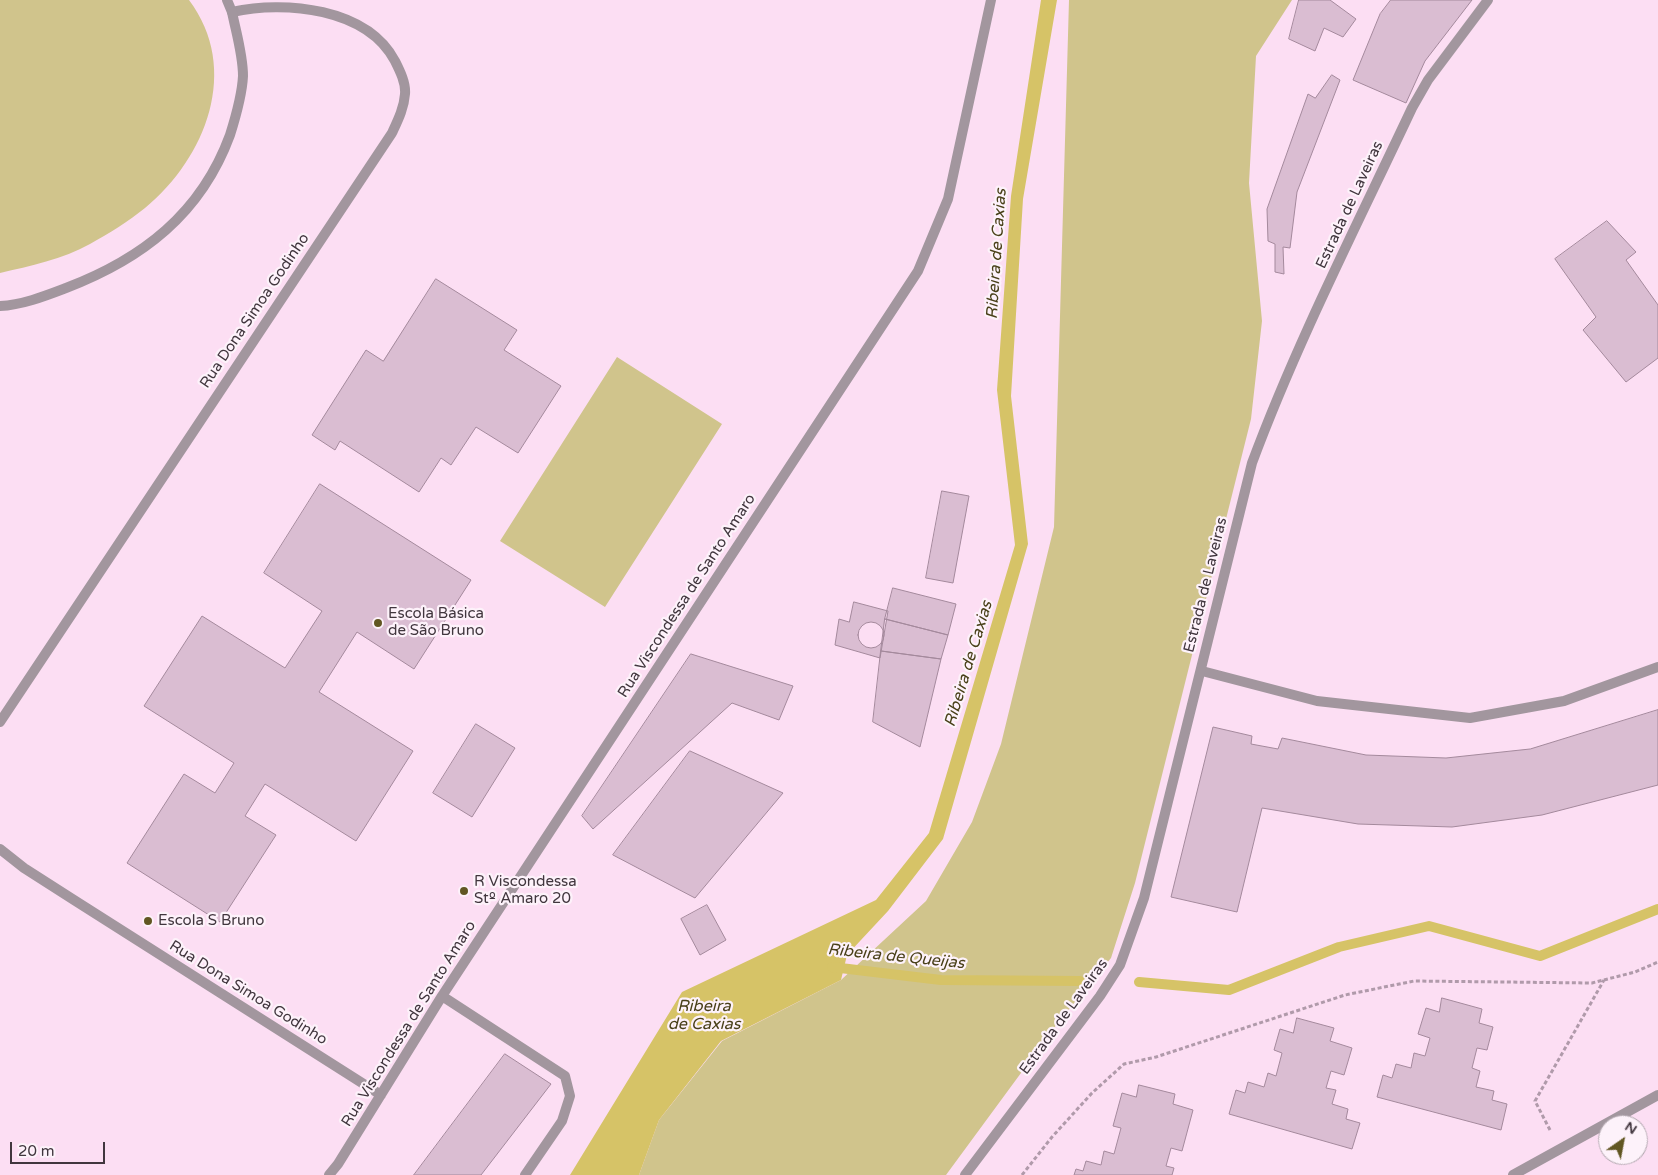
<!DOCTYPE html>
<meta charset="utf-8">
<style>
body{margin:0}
#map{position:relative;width:1658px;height:1175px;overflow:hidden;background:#fcdef3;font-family:"Varela Round",sans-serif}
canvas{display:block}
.north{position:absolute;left:1598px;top:1115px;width:50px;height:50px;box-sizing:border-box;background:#fdf2fa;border:1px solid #b2a7af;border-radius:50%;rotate:33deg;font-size:14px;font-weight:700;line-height:20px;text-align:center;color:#41363e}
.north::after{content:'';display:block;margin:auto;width:18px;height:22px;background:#615622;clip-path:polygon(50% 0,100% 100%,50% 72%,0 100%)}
.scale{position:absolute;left:10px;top:1142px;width:95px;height:22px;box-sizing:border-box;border:2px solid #41363e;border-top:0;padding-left:6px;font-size:15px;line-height:18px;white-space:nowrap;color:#41363e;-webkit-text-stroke:4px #fdf2fa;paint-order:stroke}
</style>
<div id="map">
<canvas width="1658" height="1175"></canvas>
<div class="north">N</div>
<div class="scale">20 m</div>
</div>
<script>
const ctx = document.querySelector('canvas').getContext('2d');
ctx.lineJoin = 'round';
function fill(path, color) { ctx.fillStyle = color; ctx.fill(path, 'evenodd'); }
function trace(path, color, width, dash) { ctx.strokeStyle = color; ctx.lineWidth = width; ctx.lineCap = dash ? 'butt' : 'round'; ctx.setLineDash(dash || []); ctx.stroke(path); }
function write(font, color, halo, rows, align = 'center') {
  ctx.font = font + ' "Varela Round",sans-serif'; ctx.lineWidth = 4.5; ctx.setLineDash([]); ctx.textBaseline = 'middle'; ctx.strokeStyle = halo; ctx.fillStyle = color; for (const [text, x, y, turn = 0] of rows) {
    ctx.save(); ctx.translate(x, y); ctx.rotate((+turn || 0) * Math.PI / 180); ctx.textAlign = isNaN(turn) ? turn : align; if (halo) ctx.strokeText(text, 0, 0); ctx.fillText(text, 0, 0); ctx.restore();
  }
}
fill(new Path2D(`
 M0 0H189C241 69 206 158 145 208 129 221 108 234 90 244 63 259 30 266 0 273Z
 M1069 0H1292L1256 56 1249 183 1262 321 1251 419 1135 883 1111 958 1057 1024 946 1175H639L659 1120 722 1041 841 980 926 901 972 822 1001 744 1054 527Z
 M617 357 722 424 605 607 500 541Z`), '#d0c48c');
fill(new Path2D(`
 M1041 0H1057L1023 199 1011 396 1028 544 943 839 888 911 847 955 841 980 721 1041 659 1120 639 1175H570L682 992 876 900 929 833 1015 545 997 390 1011 196Z`), '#d6c367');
trace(new Path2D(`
 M832 967 941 980 1080 981
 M1139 982 1229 990 1339 947 1429 926 1540 956 1658 909`), '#d6c367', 10);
const building = new Path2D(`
 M1299 0H1330L1356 19 1343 37 1324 28 1315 51 1289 39Z
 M1391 0H1472L1425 61 1406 103 1353 80 1380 14Z
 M1332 75 1340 80 1297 192 1290 248 1283 247 1284 274 1275 272V244L1268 241 1267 209 1308 94 1315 98Z
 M1607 221 1636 252 1626 260 1658 305V358L1626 382 1583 330 1596 317 1555 259Z
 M436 279 517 330 504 350 561 386 518 453 476 427 451 465 441 458 419 492 340 441 335 450 312 435 366 350 383 361Z
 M320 484 471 580 414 669 357 632 319 692 413 751 356 841 265 784 245 816 276 835 220 922 127 863 184 774 215 793 234 763 144 706 202 616 285 668 322 611 264 573Z
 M942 491 969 496 953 583 926 578Z
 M893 588 956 604 948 635 885 619Z
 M854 602 888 611 880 658 835 645 839 619 849 622Z
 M885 619 948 635 941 659 881 651Z
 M858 635a13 13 0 1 1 26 0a13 13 0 1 1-26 0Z
 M881 651 941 659 920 747 873 722Z
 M691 654 793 686 779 720 732 703 593 829 582 816Z
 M1658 710V785L1542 815 1452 827 1358 824 1262 808 1237 912 1171 897 1213 727 1252 736 1251 744 1278 749 1282 738 1366 755 1446 758 1530 749Z
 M476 724 515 748 472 817 433 793Z
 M690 751 783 793 695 898 613 855Z
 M707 905 726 940 700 955 681 919Z
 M1442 998 1482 1009 1479 1023 1493 1027 1487 1050 1477 1048 1472 1068 1480 1071 1476 1087 1494 1091 1492 1100 1507 1104 1501 1130 1377 1097 1383 1075 1392 1078 1396 1064 1411 1068 1414 1053 1425 1056 1430 1038 1418 1034 1426 1008 1439 1012Z
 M1297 1018 1334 1028 1330 1041 1352 1048 1344 1075 1331 1071 1326 1088 1336 1090 1332 1104 1348 1109 1346 1119 1360 1123 1352 1149 1229 1114 1236 1090 1245 1093 1248 1082 1264 1087 1268 1073 1276 1076 1282 1053 1274 1050 1280 1029 1293 1033Z
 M505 1054 551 1084 481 1175H414Z
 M1139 1085 1175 1094 1173 1104 1193 1110 1182 1151 1171 1148 1166 1166 1174 1168 1172 1175H1074L1076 1169 1083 1171 1086 1161 1101 1165 1104 1151 1114 1154 1121 1128 1113 1126 1122 1093 1136 1097Z`);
fill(building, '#dabdd2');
trace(building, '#a4899c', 1);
trace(new Path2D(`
 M1550 1130 1535 1101 1604 980
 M1022 1175 1052 1137 1092 1093 1124 1064 1156 1057 1345 995 1414 981 1592 983 1635 972 1658 962`), '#b09aaa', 3, [4, 2.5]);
trace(new Path2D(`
 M1202 671 1317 701 1470 718 1564 701 1658 667
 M0 722 392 133C398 120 404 108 405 94 406 83 400 71 395 61 367 8 285 0 232 12L227 0
 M0 849 24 868 74 900 381 1095
 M442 996 565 1076 570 1096 562 1121 525 1175
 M329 1175 338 1164 442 996 918 271 948 199 991 0`), '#a2969e', 10);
trace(new Path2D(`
 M0 306C22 305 45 296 66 288 142 259 201 214 230 135 236 116 242 96 243 76 243 55 236 32 232 12
 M965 1175 1100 996 1120 965 1144 898 1252 463C1297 342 1357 225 1412 108L1428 80 1488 0
 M1513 1175 1658 1095`), '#a2969e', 10);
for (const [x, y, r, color] of [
 [378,623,5,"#615622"],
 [464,891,5,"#615622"],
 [148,921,5,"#615622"]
]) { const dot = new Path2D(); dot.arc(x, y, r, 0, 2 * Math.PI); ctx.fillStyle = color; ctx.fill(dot); trace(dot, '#fdf2fa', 2); }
write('15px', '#41363e', '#fdf2fa', [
 ["Estrada de Laveiras",1350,205,-65],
 ["Rua Dona Simoa Godinho",255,311,-56],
 ["Estrada de Laveiras",1206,585,-76],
 ["Rua Viscondessa de Santo Amaro",687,596,-57],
 ["Rua Dona Simoa Godinho",248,993,32],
 ["Estrada de Laveiras",1064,1017,-54],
 ["Rua Viscondessa de Santo Amaro",409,1024,-58]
]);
write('15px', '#41363e', '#fdf2fa', [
 ["Escola Básica",388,614],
 ["de São Bruno",388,631],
 ["R Viscondessa",474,882],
 ["Stº Amaro 20",474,899],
 ["Escola S Bruno",158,921]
], 'left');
write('italic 16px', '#494019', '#fdf2fa', [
 ["Ribeira de Caxias",997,254,-86],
 ["Ribeira de Caxias",969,664,-73],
 ["Ribeira de Queijas",896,957,6],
 ["Ribeira",704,1007],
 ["de Caxias",704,1025]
]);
</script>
